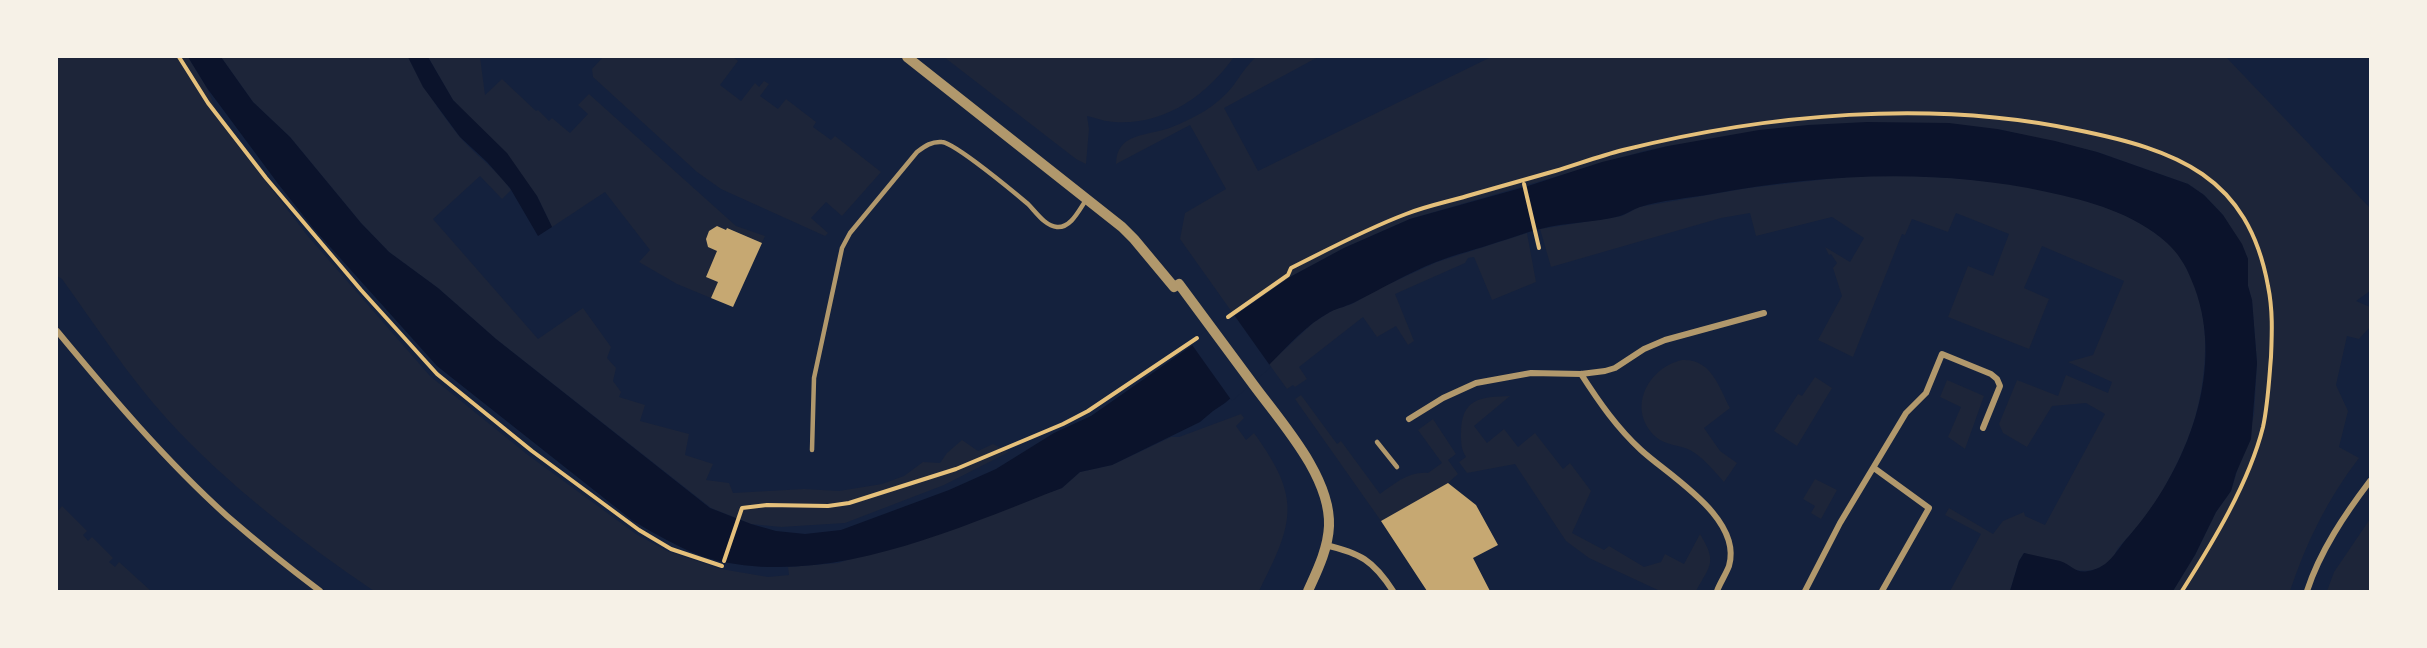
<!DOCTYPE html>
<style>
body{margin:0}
#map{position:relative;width:2427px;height:648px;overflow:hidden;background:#14213d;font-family:Karla,sans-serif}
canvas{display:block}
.frame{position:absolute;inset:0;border:58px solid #f6f1e7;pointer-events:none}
</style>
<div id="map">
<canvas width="2427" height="648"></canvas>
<div class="frame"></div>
</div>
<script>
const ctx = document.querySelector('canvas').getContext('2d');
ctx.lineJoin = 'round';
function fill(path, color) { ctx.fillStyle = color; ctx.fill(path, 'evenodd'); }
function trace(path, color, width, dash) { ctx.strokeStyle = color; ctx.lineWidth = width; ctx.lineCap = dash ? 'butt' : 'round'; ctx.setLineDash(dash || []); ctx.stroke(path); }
fill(new Path2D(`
 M57 57H188L207 88 223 126 307 235 430 376 528 455 636 534 667 551 721 569 768 577 789 575 788 567 838 563 1062 488 1080 472 1112 465 1171 437H1179L1241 414 1244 418 1236 426 1246 440 1254 433C1302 499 1294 522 1259 591H374C303 543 225 483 167 419 128 376 96 326 62 279L57 276Z
 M221 57H408C422 85 439 111 459 136 475 155 497 169 511 190L502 199 480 176 433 219 538 339 583 308 611 347 607 358 616 368 613 381 621 392 619 397 645 405 640 421 689 434 685 455 713 464 706 480 729 483 733 493 804 489 839 491 882 484 904 476 923 462 940 463 947 453 962 440 978 451 993 444 1009 452 944 485 845 523 781 527 751 524 711 508 496 339 438 288 389 252 361 223 290 137 253 102Z
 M428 57H480L485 95 502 79 536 111 538 110 549 121 552 118 570 133 588 114 578 105 589 94 736 226 765 236 762 243 728 228 726 230 717 226 709 231 706 239 708 247 717 251 718 282 711 298 677 284 639 262 650 250 605 192 552 227 537 196 453 100Z
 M603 57H733L738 61 720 85 741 101 755 83 759 87 764 81 769 84 760 96 778 109 786 99 816 122 813 127 831 140 835 136 881 172 842 216 826 202 811 218 828 233 825 236 721 189 697 172 593 77 592 69Z
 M944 57H1234C1206 96 1165 125 1115 122 1106 122 1096 118 1087 116L1089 129 1086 164 1076 159Z
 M1256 57H1318L1224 108 1258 171 1491 57H2226L2370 208V291L2356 301 2370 307V327L2359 339 2347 336 2336 385 2348 411 2339 447 2359 458C2328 498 2306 543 2290 591H2173L2195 555 2216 512 2231 491 2254 415 2257 363 2252 300 2248 286V259L2223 215 2204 195 2188 184 2097 152 1997 129 1668 146 1644 151 1410 219 1344 248 1290 277 1234 315 1180 239 1185 213 1226 189 1190 125 1116 164C1117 131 1148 137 1172 127 1195 118 1217 106 1233 86 1240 76 1247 65 1256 57Z
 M1886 175C1970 177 2103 185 2168 243 2193 266 2204 306 2205 338 2206 372 2200 409 2187 441 2175 469 2162 495 2143 520 2136 529 2127 538 2119 547 2114 554 2114 560 2106 565 2080 580 2050 562 2024 553L2019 561 2010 591H1950L1981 534 1945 515 1949 508 1993 534 2003 521 2024 512 2025 516 2045 525 2105 414 2086 403 2052 406 2027 447 2003 433 1999 424 2017 380 2058 396 2066 375 2108 393 2112 382 2068 362 2093 355 2124 281 2042 246 2024 288 2049 299 2029 349 1948 317 1968 266 1993 276 2009 234 1956 213 1948 232 1912 219 1905 235 1902 234 1853 357 1818 340 1842 296 1833 268 1837 263 1831 254 1829 255 1825 247 1850 262 1864 238 1832 217 1756 236 1750 213 1721 218 1551 267 1540 229 1622 216 1639 207 1748 188 1845 177Z
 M1527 233 1536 282 1492 300 1474 257 1468 258 1465 263 1395 294 1414 341 1408 345 1396 326 1377 337 1363 317 1299 367 1307 379 1295 387 1293 385 1287 389 1269 364 1314 322 1333 310 1352 304 1380 288 1437 262Z
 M1682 360C1711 358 1719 387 1730 408L1704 428 1720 451 1737 463 1724 482C1714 471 1703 457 1690 450 1679 445 1665 445 1656 437 1626 410 1647 368 1682 360Z
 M1815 377 1832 388 1797 446 1774 431 1798 394 1802 396Z
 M1947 380 1984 396 1965 449 1948 437 1961 407 1940 397Z
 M1301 395 1337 444 1341 441 1380 494C1394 484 1409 471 1428 473L1442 463 1418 430 1433 419 1456 454 1448 460 1458 474 1448 483 1381 521 1295 399Z
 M1510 396 1474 426 1487 443 1504 429 1518 447 1535 433 1563 469 1570 463 1591 491 1572 533 1604 550 1609 546 1644 567 1661 562 1665 554 1684 564 1700 534C1717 562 1711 564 1696 591H1660L1589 558 1566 541 1515 464 1467 473 1459 462 1466 457C1461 449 1461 443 1461 434 1461 398 1480 397 1510 396Z
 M1815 479 1837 490 1821 519 1811 513 1815 506 1803 499Z
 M62 506 87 531 83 535 88 541 92 537 113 558 109 562 115 567 119 562 151 591H57V512Z
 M2370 519V591H2327L2334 572Z`), '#1d2539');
fill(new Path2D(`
 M188 57H221L253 102 290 137 361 223 389 252 438 288 496 339 710 508 751 524 776 531 805 534 841 530 949 490 996 469 1054 433 1091 416 1290 277 1344 248 1410 219 1528 186 1602 162 1668 146 1759 130 1808 125 1867 122 1949 123 1997 129 2055 141 2097 152 2188 184 2204 195 2223 215 2242 244 2248 259V286L2252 300 2257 363 2251 439 2236 473 2231 491 2216 512 2195 555 2173 591H2010L2019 561 2024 553C2036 556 2048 558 2060 561 2074 566 2075 575 2093 570 2112 564 2116 550 2129 536 2187 470 2229 365 2191 279 2186 266 2178 253 2167 243 2134 213 2089 201 2047 192 1936 168 1823 174 1712 194 1689 198 1663 200 1640 207 1633 209 1627 214 1620 216 1594 223 1566 222 1540 229 1526 232 1512 238 1498 242 1478 249 1456 254 1436 262 1408 273 1383 288 1357 301 1348 306 1338 308 1330 312 1306 325 1288 346 1269 365 1255 378 1239 391 1225 403L1213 411 1200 422 1112 465 1080 472 1062 488C955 529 827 589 711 559 690 554 652 532 633 521L437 366 314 229 279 185 207 88Z
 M408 57H428L453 100 507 153 537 196 552 227 538 236 510 188 487 162 460 137 423 87Z`), '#0b132b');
fill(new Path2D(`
 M1232 312 1271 367 1232 401 1190 342Z`), '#14213d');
fill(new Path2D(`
 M717 226 726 230 727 228 762 243 733 307 711 298 718 282 706 277 717 251 708 247 706 239 709 231Z
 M1448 483 1476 505 1498 545 1473 558 1490 591H1427L1381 521Z`), '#c6a872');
trace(new Path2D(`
 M179 57 208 103 266 178 361 290 437 374 532 451 639 530 671 549 722 566
 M1524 184 1539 248
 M1228 317 1288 275 1291 268C1329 249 1366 229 1406 214 1426 206 1447 202 1467 196 1496 188 1526 179 1555 171 1578 164 1600 156 1623 150 1768 114 1930 99 2077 130 2177 150 2248 176 2268 286 2273 310 2272 333 2271 357 2269 380 2268 404 2263 427 2249 483 2213 542 2182 591
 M724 561 742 508 767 505 828 506 849 503 956 469 1063 424 1088 411 1197 338`), '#e5c07b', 4);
trace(new Path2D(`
 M1377 442 1397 467
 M812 450 814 378 842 248 850 233 917 152C925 146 932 141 942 142 955 143 1015 193 1028 204 1036 212 1045 226 1057 227 1071 228 1079 210 1086 200`), '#b1986c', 4.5);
trace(new Path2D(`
 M57 331C110 395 165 460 227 516 257 542 288 567 320 591
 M1581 374C1599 402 1617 428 1641 450 1669 476 1743 518 1729 566 1726 574 1720 583 1717 591
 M1409 419 1443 398 1476 383 1531 373 1581 374 1605 371 1615 368 1644 349 1665 340 1764 313
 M1874 468 1929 508 1882 591
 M1325 545C1360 553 1373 560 1393 591
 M1805 591 1840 523 1906 413 1926 393 1942 354 1991 374 1997 379 2000 386 1983 428
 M2307 591C2320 551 2345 514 2370 481`), '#b1986c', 6);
trace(new Path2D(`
 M907 57 1122 227 1134 239 1174 287 1179 284C1203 316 1226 348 1250 380 1278 419 1331 475 1329 526 1328 549 1317 571 1308 591`), '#b1986c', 10);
</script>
